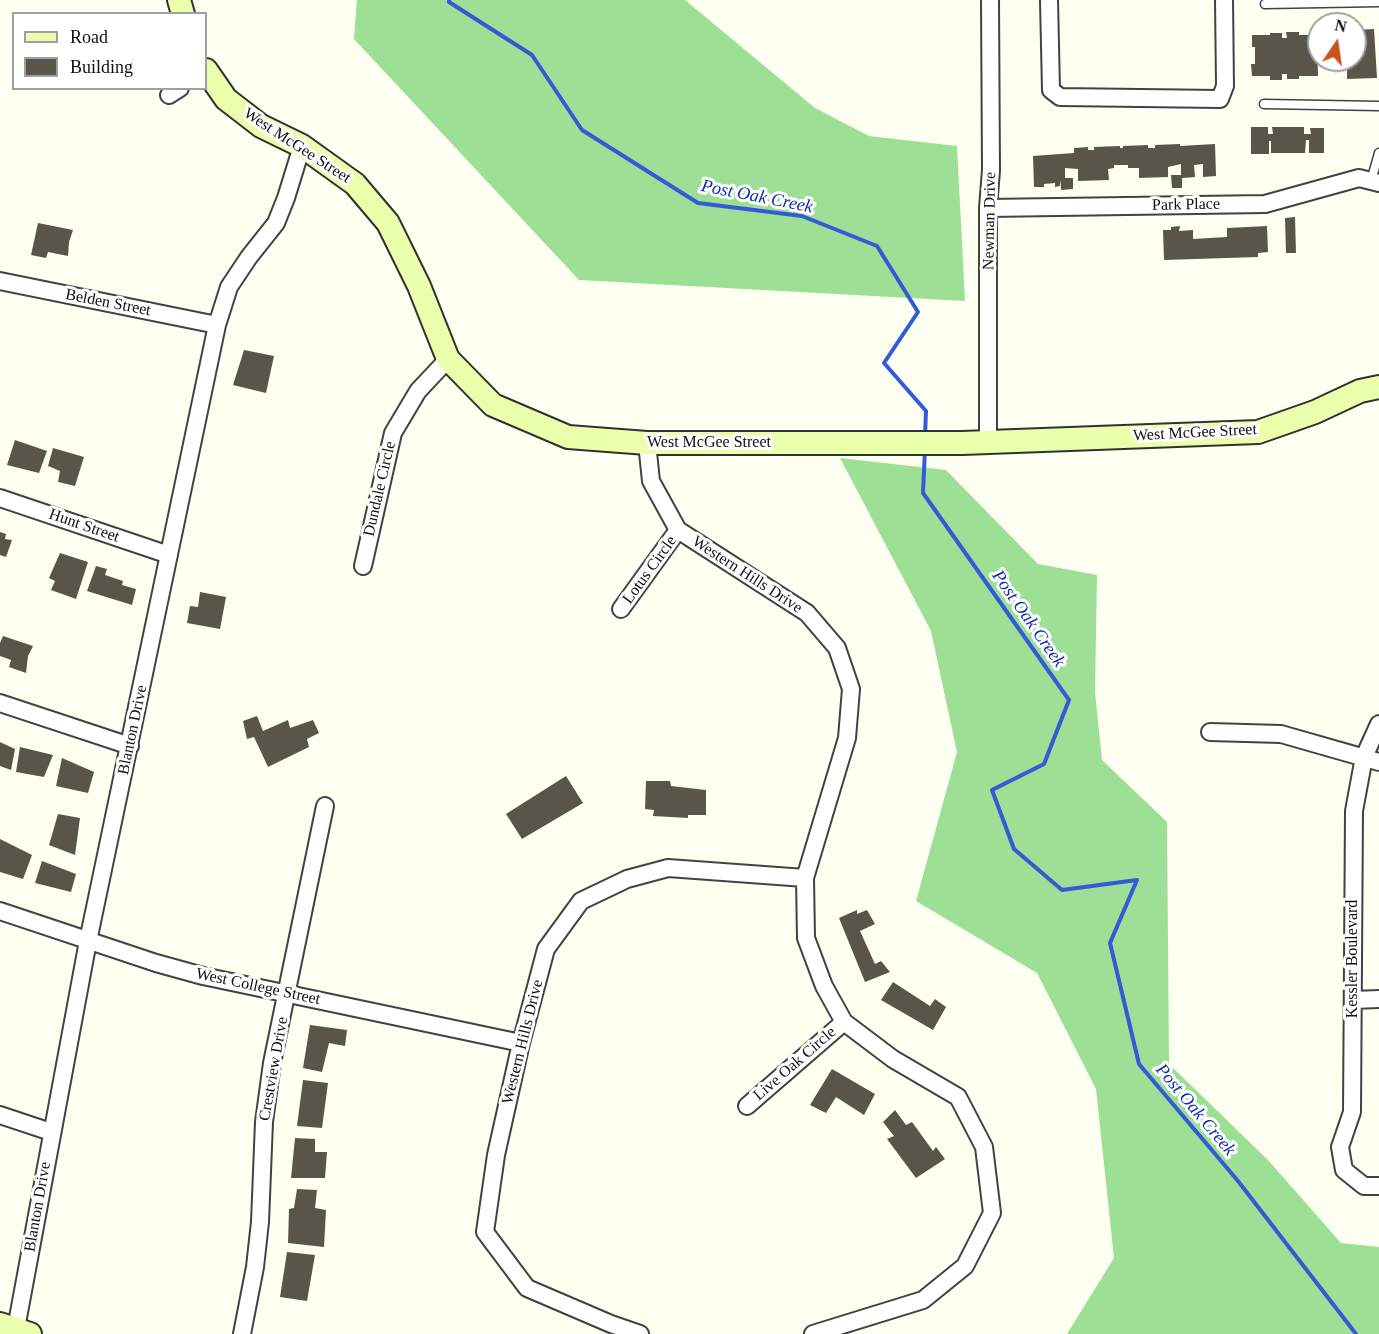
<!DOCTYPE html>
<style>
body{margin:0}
#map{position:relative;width:1379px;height:1334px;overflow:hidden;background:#fdfff1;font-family:Georgia,serif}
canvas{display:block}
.legend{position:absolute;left:12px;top:12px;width:195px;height:78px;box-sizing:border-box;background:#fff;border:2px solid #9f9f9f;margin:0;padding:8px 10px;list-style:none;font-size:18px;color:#0f0f0f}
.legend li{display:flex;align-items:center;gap:12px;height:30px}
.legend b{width:30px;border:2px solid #9f9f9f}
.north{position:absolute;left:1307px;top:12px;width:60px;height:60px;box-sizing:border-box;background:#fff;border:2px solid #9f9f9f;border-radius:50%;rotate:13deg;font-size:16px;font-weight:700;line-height:24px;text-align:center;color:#0f0f0f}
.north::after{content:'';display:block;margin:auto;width:21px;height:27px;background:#ca521c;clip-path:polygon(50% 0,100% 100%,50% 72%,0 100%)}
</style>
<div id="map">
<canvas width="1379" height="1334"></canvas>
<ul class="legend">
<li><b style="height:8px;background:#eaffac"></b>Road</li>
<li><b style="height:16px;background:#59554a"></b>Building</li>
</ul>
<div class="north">N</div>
</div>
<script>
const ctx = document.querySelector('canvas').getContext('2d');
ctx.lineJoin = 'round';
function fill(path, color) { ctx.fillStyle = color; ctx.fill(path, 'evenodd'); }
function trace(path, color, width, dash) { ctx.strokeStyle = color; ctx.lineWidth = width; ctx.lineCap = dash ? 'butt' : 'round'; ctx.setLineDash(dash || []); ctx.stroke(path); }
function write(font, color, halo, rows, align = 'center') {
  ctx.font = font + ' Georgia,serif'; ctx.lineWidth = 6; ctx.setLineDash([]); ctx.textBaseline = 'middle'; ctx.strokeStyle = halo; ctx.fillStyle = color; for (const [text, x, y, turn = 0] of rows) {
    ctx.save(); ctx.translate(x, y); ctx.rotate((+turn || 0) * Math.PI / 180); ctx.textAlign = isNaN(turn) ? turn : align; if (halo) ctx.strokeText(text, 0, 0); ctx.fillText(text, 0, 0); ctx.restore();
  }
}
fill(new Path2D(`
 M357 0H685L815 108 869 136 957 146 965 301 579 280 354 39Z
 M840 458 946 470 1038 564 1097 575 1095 692 1102 760 1167 822 1169 1064 1268 1160 1341 1243 1379 1247V1334H1067L1114 1258 1096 1089 1037 973 916 901 957 752 931 631Z`), '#9cdf95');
trace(new Path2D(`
 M449 0V2L532 55 582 130 698 203 802 216 877 246 918 312 884 363 926 411 925 436
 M925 449 923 493 1069 700 1044 764 992 790 1014 849 1062 890 1137 880 1110 943 1139 1064 1238 1181 1356 1334`), '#335ad7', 4);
fill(new Path2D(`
 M1374 29 1377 78 1347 79V60H1355V30Z
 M1286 32H1299V35H1317L1318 76H1299V79H1287V74H1282V80H1270V76H1252L1251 64H1255V47H1252V35H1270V33H1282V38H1287Z
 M1251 127H1268V134H1273L1272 127H1304V134H1311L1310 128H1324V153H1309V140H1306L1305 153H1271V141H1269V154H1251Z
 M1180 144V146L1215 144 1216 176 1203 177V164L1194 165 1195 177 1182 178V188H1172L1171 175H1181V164L1168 167V177L1139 178V168H1128V165H1114V168L1108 169 1109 180 1078 181V169L1065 168V178H1073V189L1061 190V180L1060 186 1055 187V183L1044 184V187H1034L1033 156 1074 153V148L1088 147V150H1094V147L1120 146V148H1123V146L1148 145V148H1155V145Z
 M1295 217 1296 253H1286L1285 218Z
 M38 223 73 230 69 242 68 256 48 252 46 258 31 255Z
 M1180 226 1179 231 1193 230V239L1227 237V228L1267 226 1268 252 1258 253V257L1164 260 1163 230H1171V227Z
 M244 350 274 356 266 393 233 385Z
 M15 440 47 451 39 473 7 465Z
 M53 448 84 457 75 486 58 482 60 471 48 466Z
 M0 532 6 534 5 539 12 540 6 557 0 555Z
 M60 553 88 562 76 599 51 590 55 581 49 578Z
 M96 566 107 569 105 575 123 581 122 585 136 589 132 605 87 591Z
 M200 592 226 597 220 629 187 623 190 606 198 607Z
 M3 636 33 646 28 656 26 673 9 667 11 660 0 656V643Z
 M257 716 263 731 288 720 290 728 313 720 319 733 307 739 309 747 268 767 254 737 247 739 243 721Z
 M0 742 15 749 11 770 0 766Z
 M20 747 53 755 44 777 16 772Z
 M62 758 94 772 88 793 56 786Z
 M566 776 583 803 522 839 506 814Z
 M646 781H670L671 786 706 790V815H688V818L653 816 654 810 645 809Z
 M58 814 80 818 75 855 49 845Z
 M0 839 32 855 23 879 0 872Z
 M42 861 76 874 71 892 35 883Z
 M857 910V914L867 910 875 924 860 931 875 964 881 961 890 972 865 982 839 918Z
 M893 982 930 1006 935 999 946 1007 933 1030 881 1000Z
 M310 1025 347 1030 345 1046 329 1043 322 1072 303 1068Z
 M832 1069 875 1094 864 1115 836 1097 826 1113 810 1105Z
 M303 1080 328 1083 322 1128 297 1126Z
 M895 1110 906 1125 912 1122 933 1151 936 1147 945 1159 916 1178 887 1139 894 1136 883 1122Z
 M295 1138 315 1139V1152H327L325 1178H291Z
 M297 1189 317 1190 315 1208 326 1210 324 1247 288 1243 289 1209 294 1208Z
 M287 1252 315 1255 307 1301 280 1297Z`), '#59554a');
const lane = new Path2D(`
 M1265 4 1379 2
 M1264 104 1379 106
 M1371 181 1379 153`);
const street = new Path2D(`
 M1049 0 1051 90 1060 97 1220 99 1225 86 1224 0
 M169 95 180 88
 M988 208 1265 204 1359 178 1379 183
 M0 281 217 325
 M988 442V208L991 170 990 0
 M647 443 651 481 678 530 807 613 837 648 851 689 847 738 805 878
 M0 498 169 555
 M363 566 393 433 418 391 448 359
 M621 609 678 530
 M0 703 130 746
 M1379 724 1364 757 1354 811 1352 1112 1340 1147 1344 1170 1364 1186H1379
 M1210 732 1281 734 1379 762
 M0 911 156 963 203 976 521 1043
 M1353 1000 1379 999
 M747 1106 844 1022
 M0 1115 51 1132
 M15 1334 88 941 217 325 229 287 249 257 276 223 286 198 302 146
 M242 1334 255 1267 260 1222 264 1122 272 1063 325 806
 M640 1334 611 1324 527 1288 485 1232 496 1155 521 1043 546 949 581 901 627 879 668 868 805 878 806 938 824 986 844 1022 893 1059 958 1097 984 1147 992 1213 965 1266 923 1300 813 1334`);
const secondary = new Path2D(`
 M179 0 183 14
 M206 70 226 99 261 126 302 146 355 184 388 223 419 286 448 359 493 405 568 437 647 443H962L1258 432 1315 412 1360 391 1379 387
 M0 1324 30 1334`);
trace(lane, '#424242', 11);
trace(street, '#424242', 20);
trace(secondary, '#313131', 26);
trace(lane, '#fff', 8);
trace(street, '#fff', 16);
trace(secondary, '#eaffac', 22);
write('16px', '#0f0f0f', '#fff', [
 ["West McGee Street",297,146,33],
 ["Park Place",1186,205,-1],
 ["Newman Drive",990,221,-89],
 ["Belden Street",108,303,11],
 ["West McGee Street",1195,433,-3],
 ["West McGee Street",709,443],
 ["Dundale Circle",380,489,-77],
 ["Hunt Street",84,526,19],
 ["Lotus Circle",650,570,-54],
 ["Western Hills Drive",747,575,33],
 ["Blanton Drive",133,730,-78],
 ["Kessler Boulevard",1353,959,-90],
 ["West College Street",258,987,12],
 ["Western Hills Drive",523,1042,-76],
 ["Live Oak Circle",795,1064,-41],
 ["Crestview Drive",274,1069,-80],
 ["Blanton Drive",38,1207,-80]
]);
write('italic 18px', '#0e2eab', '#fff', [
 ["Post Oak Creek",757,197,11],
 ["Post Oak Creek",1028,619,55],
 ["Post Oak Creek",1195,1110,50]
]);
</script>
